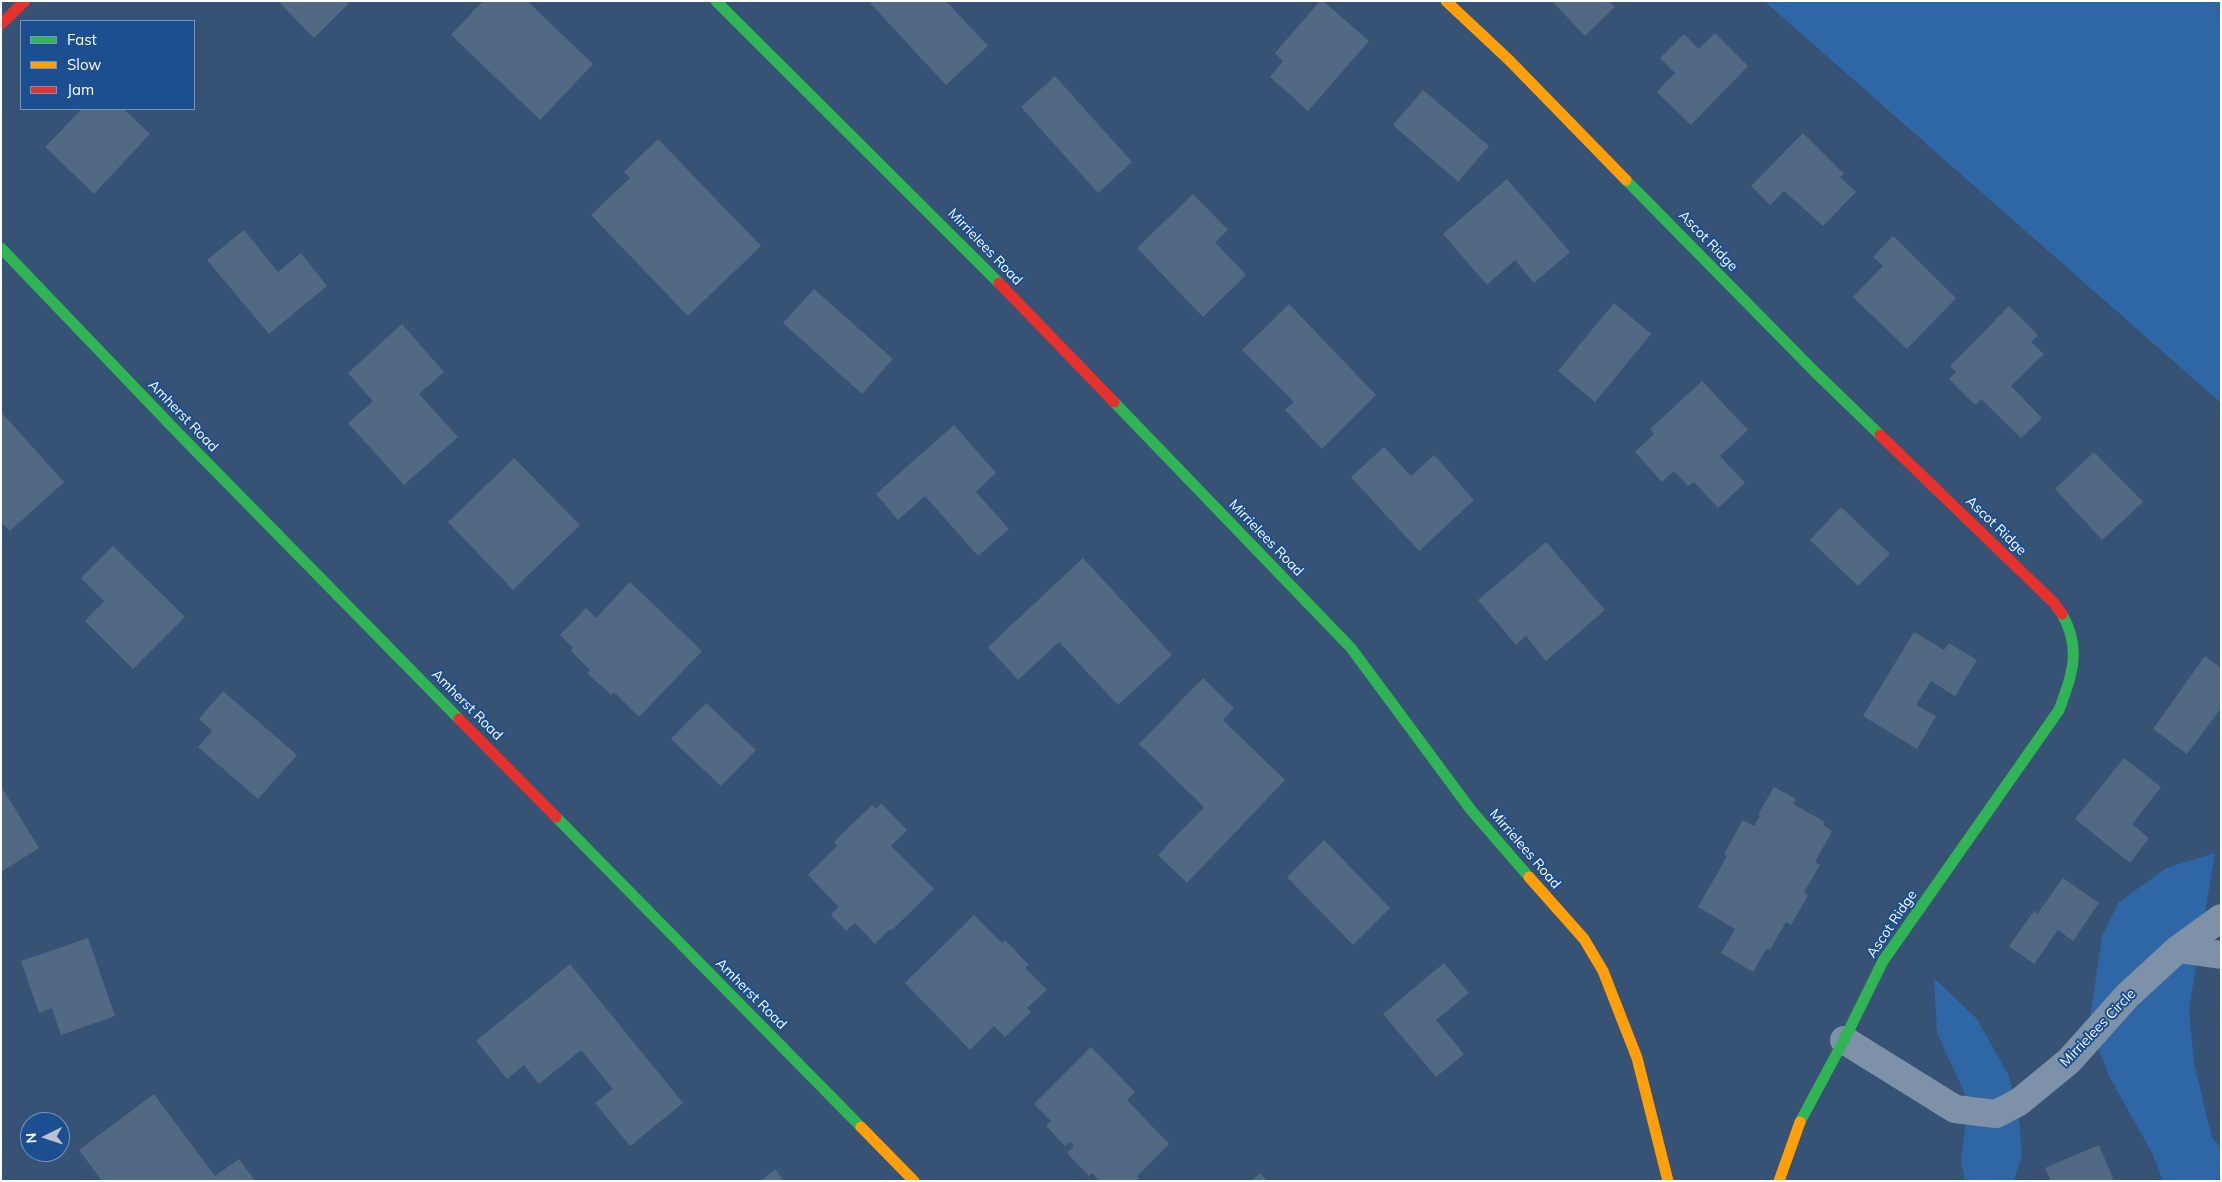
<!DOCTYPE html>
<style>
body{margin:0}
#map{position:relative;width:2222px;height:1182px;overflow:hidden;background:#365274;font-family:Mulish,sans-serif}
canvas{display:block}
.frame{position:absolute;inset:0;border:2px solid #fff;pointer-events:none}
.legend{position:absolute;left:20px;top:20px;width:175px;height:90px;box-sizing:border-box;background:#1b4f8f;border:1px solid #7695bc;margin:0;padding:6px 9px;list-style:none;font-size:15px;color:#fff}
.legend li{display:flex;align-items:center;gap:10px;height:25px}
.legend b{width:25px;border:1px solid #7695bc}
.north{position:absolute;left:20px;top:1112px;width:50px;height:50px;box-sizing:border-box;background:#1b4f8f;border:1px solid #7695bc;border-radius:50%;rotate:266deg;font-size:14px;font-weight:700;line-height:20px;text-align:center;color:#fff}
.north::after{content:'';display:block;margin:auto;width:18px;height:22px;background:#b9c2ce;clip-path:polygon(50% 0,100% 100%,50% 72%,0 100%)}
</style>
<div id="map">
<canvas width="2222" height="1182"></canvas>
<div class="frame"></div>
<ul class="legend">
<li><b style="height:6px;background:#30b455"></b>Fast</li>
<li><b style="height:6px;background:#ff9f0a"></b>Slow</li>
<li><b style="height:6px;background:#e5322d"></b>Jam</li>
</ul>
<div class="north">N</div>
</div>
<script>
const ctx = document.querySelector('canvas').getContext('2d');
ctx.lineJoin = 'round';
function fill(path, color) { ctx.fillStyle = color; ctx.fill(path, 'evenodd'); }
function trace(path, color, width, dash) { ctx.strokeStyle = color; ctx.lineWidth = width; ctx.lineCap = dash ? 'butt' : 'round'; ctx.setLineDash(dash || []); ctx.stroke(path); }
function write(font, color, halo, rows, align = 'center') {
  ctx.font = font + ' Mulish,sans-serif'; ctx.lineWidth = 4; ctx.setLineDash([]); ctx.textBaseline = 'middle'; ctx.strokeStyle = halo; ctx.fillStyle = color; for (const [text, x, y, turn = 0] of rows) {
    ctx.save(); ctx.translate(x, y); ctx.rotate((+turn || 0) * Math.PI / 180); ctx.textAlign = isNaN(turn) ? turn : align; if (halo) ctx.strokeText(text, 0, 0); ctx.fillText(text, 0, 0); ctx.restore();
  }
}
fill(new Path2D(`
 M1764 1H2221V403Z
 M2215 853 2189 1009 2194 1063 2212 1138 2221 1148V1181H2163L2152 1153 2110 1078 2089 1026 2102 936 2118 903 2166 868Z
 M1934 978 1977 1019 2009 1076 2020 1127 2022 1158 2013 1181H1965L1961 1161 1966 1121 1964 1092 1937 1033Z`), '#2f66a5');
fill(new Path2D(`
 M278 1H351L314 38Z
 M483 1H527L593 64 540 120 451 35Z
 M872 1H946L988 46 946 85 870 3Z
 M1320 1H1323L1369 41 1308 111 1270 77 1283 61 1275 53Z
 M1552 1H1609L1615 7 1585 36Z
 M1715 33 1748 66 1691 125 1657 92 1675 73 1660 58 1684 34 1699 49Z
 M1055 76 1132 162 1098 193 1021 107Z
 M1423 90 1489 146 1458 182 1393 125Z
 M82 109H124L150 134 94 194 45 147Z
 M1803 133 1844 174 1840 177 1856 192 1823 226 1784 191 1770 205 1751 186Z
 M658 139 761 246 688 316 591 215 630 178 624 172Z
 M1507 179 1570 252 1534 283 1515 260 1487 285 1443 234Z
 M1193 194 1228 230 1215 242 1246 275 1203 317 1137 248Z
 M244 230 278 272 301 253 327 286 269 334 207 260Z
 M1893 236 1956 298 1907 349 1853 297 1883 266 1873 257Z
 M814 289 893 359 862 394 783 323Z
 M1614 303 1651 334 1595 402 1558 371Z
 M1289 304 1376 395 1322 449 1285 410 1294 402 1242 350Z
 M2009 306 2038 335 2031 342 2044 354 2011 386 2042 418 2021 438 1981 399 1975 405 1949 379 1956 372 1950 366Z
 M402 324 444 372 419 394 458 437 404 485 348 423 373 401 348 373Z
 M1702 381 1748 430 1720 456 1745 483 1718 508 1694 482 1688 486 1674 471 1662 482 1635 452 1654 434 1650 429Z
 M1 412 64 482 10 531 1 522Z
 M954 425 996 473 976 492 1009 529 978 556 925 496 898 520 876 494Z
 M1384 447 1411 476 1434 455 1474 500 1419 551 1351 477Z
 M2094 452 2143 502 2102 540 2055 489Z
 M514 458 580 525 513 590 448 522Z
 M1841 507 1890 554 1858 586 1810 540Z
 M1546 542 1605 610 1546 661 1526 636 1516 645 1478 600Z
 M113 546 185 617 133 669 85 621 104 601 81 578Z
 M1083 558 1172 655 1118 705 1059 642 1018 680 988 647Z
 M630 582 702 651 639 717 614 692 611 695 587 673 590 670 571 651 573 648 560 635 586 608 596 618Z
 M1914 632 1944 650 1949 643 1977 660 1955 696 1931 681 1916 705 1936 716 1917 749 1863 716Z
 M2205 656 2221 668V708L2187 754 2153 729Z
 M1203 678 1234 708 1223 720 1285 780 1187 883 1158 855 1204 807 1139 744Z
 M223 691 297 755 258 799 198 747 212 731 199 719Z
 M706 703 756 750 721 786 671 739Z
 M2124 758 2161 787 2132 824 2149 838 2130 863 2075 819Z
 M1 786 39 848 1 872Z
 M1774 787 1796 799 1793 804 1825 822 1823 825 1832 831 1815 862 1820 865 1804 892 1808 895 1791 925 1786 922 1770 950 1767 948 1753 972 1721 953 1735 929 1698 907 1727 856 1724 854 1743 820 1754 826 1760 816 1758 815Z
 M881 803 907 830 891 846 934 889 892 930 890 929 875 944 855 923 846 931 831 915 839 907 808 875 837 846 834 842 872 805 876 809Z
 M1324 840 1390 908 1353 945 1287 877Z
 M2063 878 2099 903 2073 941 2058 930 2034 964 2009 946 2034 911 2037 914Z
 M974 915 1002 943 1005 940 1029 965 1025 968 1047 990 1027 1008 1031 1012 1005 1037 994 1026 970 1050 905 983Z
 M88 938 115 1016 61 1035 52 1008 39 1013 21 961Z
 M1444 963 1469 993 1436 1020 1464 1054 1436 1077 1383 1014Z
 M570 964 683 1103 630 1146 595 1103 613 1089 581 1050 539 1084 524 1065 507 1079 476 1041Z
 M1091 1047 1135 1092 1127 1100 1169 1144 1137 1176 1139 1178 1136 1181H1099L1092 1173 1089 1176 1067 1153 1074 1146 1070 1142 1065 1146 1046 1126 1051 1121 1034 1104Z
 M154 1094 215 1176 239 1159 255 1181H102L79 1150Z
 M2099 1145 2114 1181H2051L2045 1168Z
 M775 1169 784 1181H761Z
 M1260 1173 1267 1181H1251Z`), '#526984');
trace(new Path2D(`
 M2178 949 2221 955
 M1844 1040 1955 1109 1996 1114 2019 1102 2069 1061 2127 996 2178 949 2221 918`), '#7d92a8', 28);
trace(new Path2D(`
 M716 1 999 283
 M1626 180 1815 372 1880 435
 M1 248 182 437 459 719
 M1114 402 1351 648 1471 810 1529 877
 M556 817 861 1127
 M1800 1122 1844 1040 1883 961 2059 710C2072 675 2082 649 2062 614`), '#30b455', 11);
trace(new Path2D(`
 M1446 1 1509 60 1626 180
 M1529 877 1584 939 1603 971 1637 1058 1668 1181
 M861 1127 914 1181
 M1779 1181 1800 1122`), '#ff9f0a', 11);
trace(new Path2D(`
 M1 24 25 1
 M999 283 1114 402
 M1880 435 2054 603 2062 614
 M459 719 556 817`), '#e5322d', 11);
write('14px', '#fff', '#1b4f8f', [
 ["Ascot Ridge",1708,241,46],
 ["Mirrielees Road",985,247,46],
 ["Amherst Road",183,416,46],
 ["Ascot Ridge",1996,526,44],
 ["Mirrielees Road",1266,538,46],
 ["Amherst Road",467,705,45],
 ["Mirrielees Road",1525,849,49],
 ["Ascot Ridge",1892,924,-56],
 ["Amherst Road",751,994,45],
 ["Mirrielees Circle",2098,1028,-46]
]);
</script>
